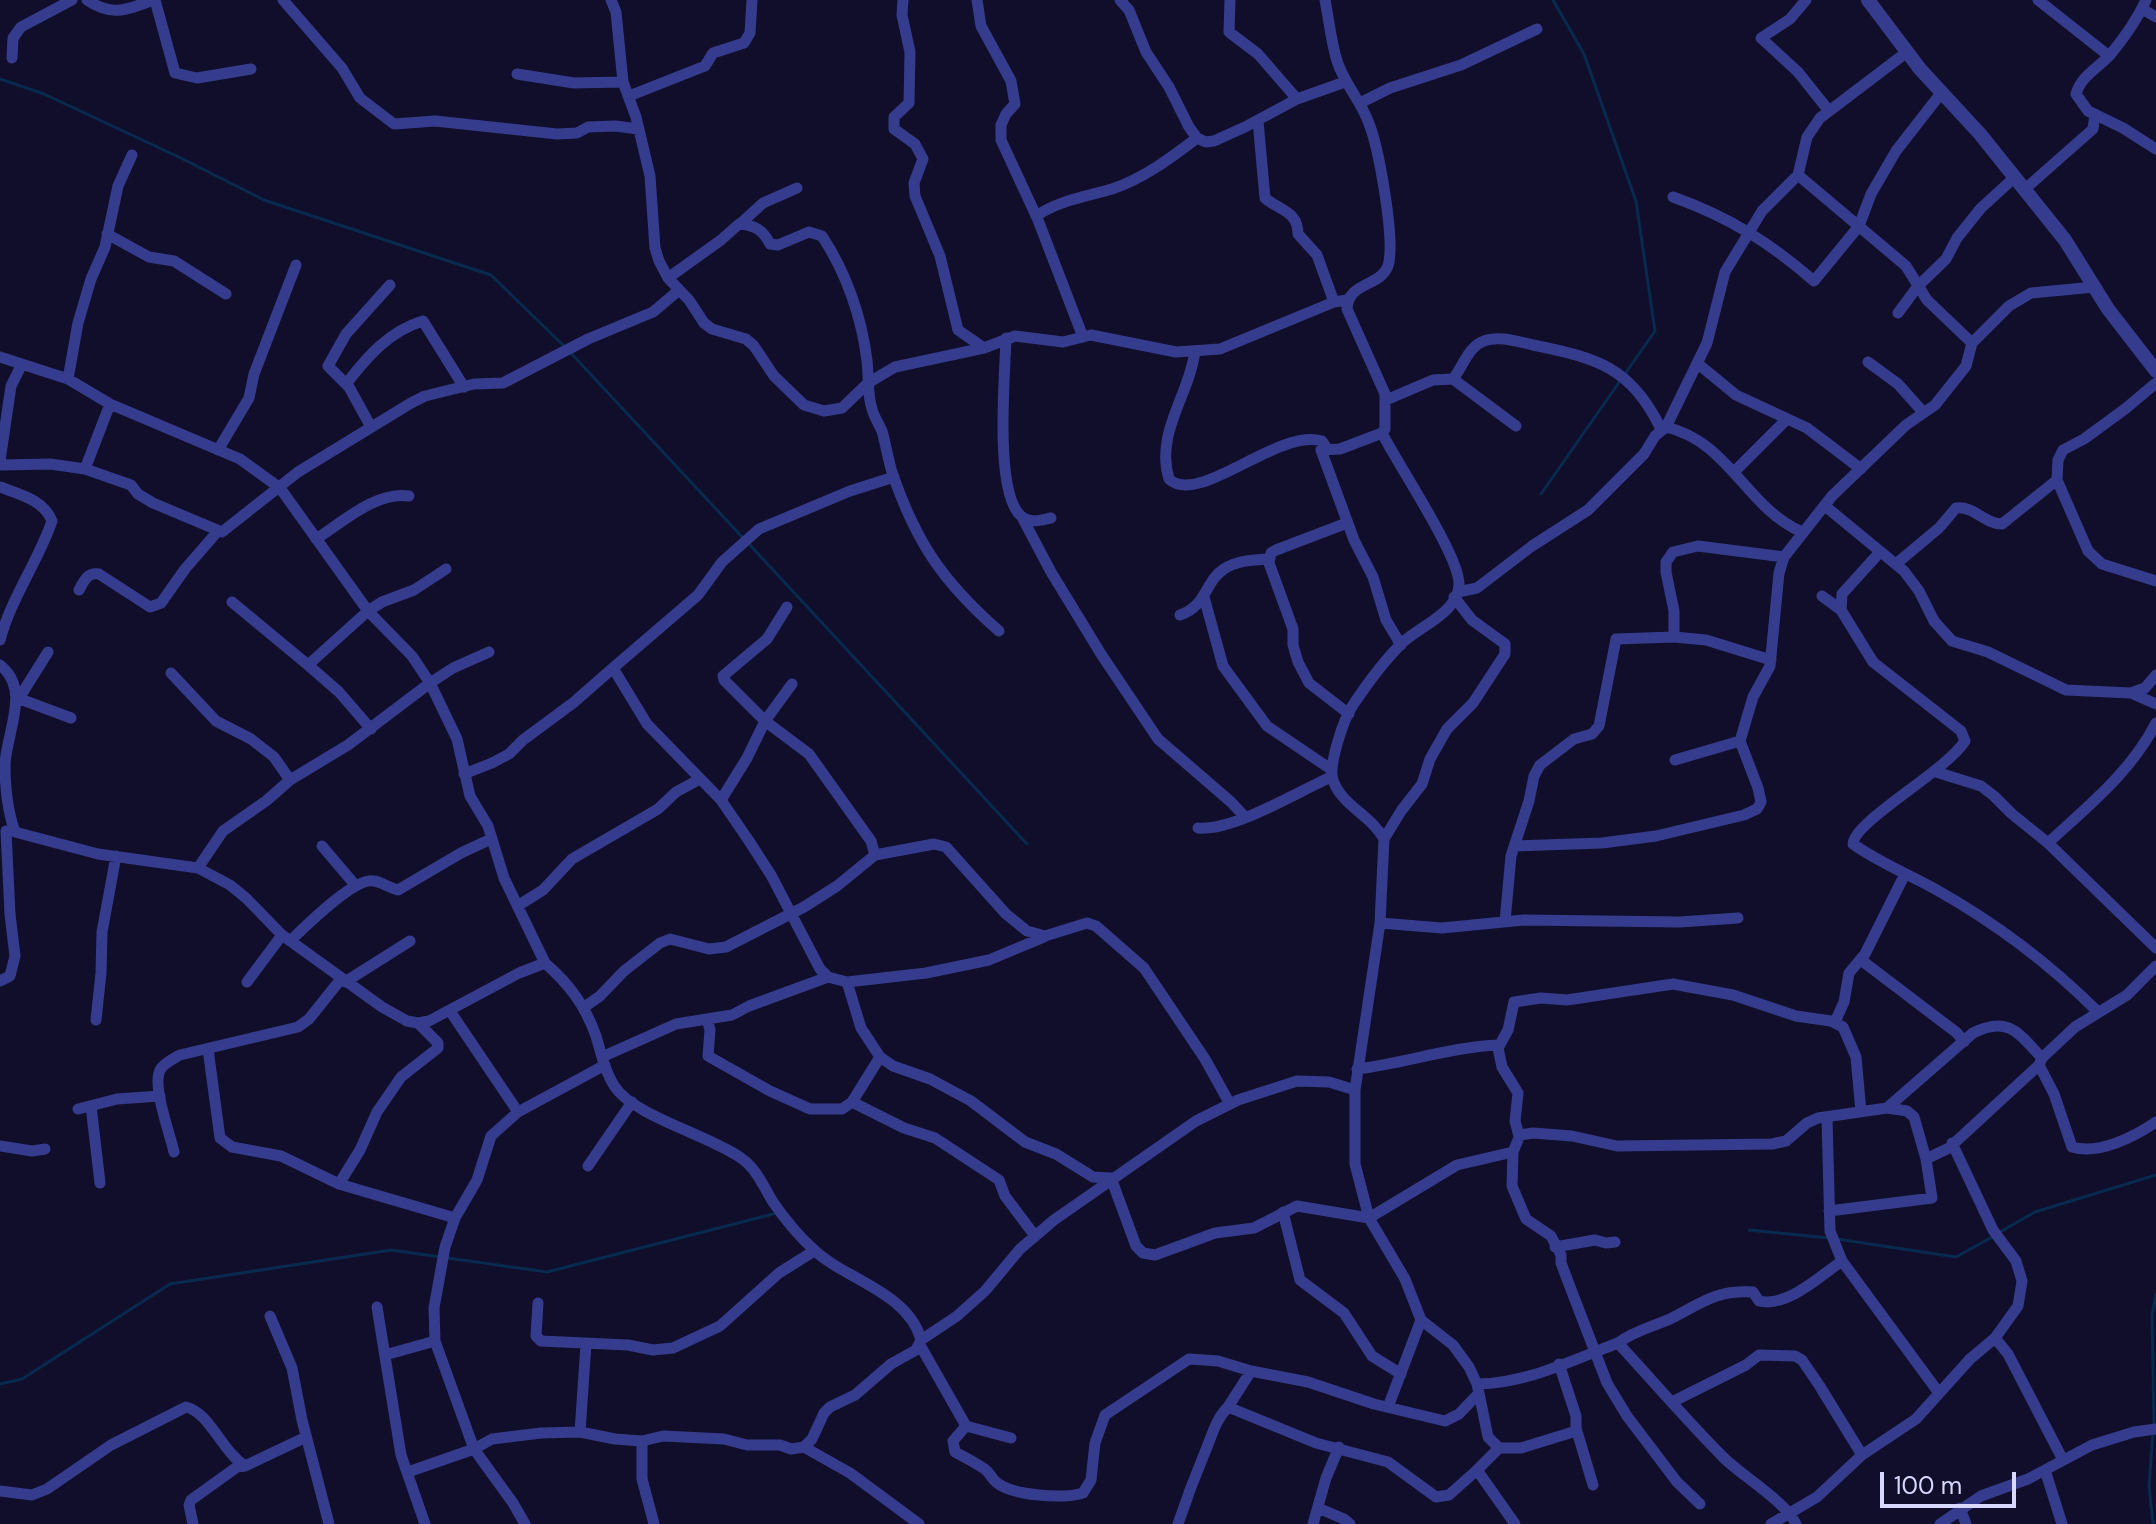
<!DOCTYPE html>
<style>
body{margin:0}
#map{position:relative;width:2156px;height:1524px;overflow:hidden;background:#100e2a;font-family:"DM Sans",sans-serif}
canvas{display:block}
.scale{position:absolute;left:1880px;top:1472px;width:136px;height:36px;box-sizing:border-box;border:4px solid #d7d7ff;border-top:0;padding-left:10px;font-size:24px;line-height:28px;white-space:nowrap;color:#d7d7ff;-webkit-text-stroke:6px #100e2a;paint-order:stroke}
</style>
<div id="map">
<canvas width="2156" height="1524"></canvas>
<div class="scale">100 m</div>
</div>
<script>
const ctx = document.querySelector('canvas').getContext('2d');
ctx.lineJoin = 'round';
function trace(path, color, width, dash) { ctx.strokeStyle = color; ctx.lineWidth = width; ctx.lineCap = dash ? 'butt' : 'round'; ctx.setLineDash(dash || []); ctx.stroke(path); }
trace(new Path2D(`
 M0 79 44 94 183 159 264 200 491 275 564 346
 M569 351 744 539
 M1541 494 1655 331 1636 201 1584 54 1553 0
 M749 544 1027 844
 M1749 1230 1829 1238
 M2000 1232 2035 1212 2156 1175
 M1837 1239 1956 1257 1994 1236
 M0 1384 22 1379 170 1284 391 1250 547 1272 777 1213
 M2154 1425 2152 1315 2156 1294
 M2153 1524 2149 1486 2153 1432`), '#082a4f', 3);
trace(new Path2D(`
 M87 0C112 17 127 10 153 0
 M155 0 175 73 197 78 251 69
 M283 0 342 68 360 98 394 124 435 121 557 134 577 133 588 127 615 126 639 129
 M611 0 616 12 623 82 636 117 650 176 655 248 659 261 668 278 689 300 704 323 712 329 746 339 754 346 774 376 804 405 824 411 842 408 868 383 895 367 984 348 1015 336 1063 342 1091 335 1176 352 1220 349 1334 302 1347 300
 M903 0 902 15 910 52 909 103 894 117V129L915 144 923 159 914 183 915 196 940 256 958 330 984 348
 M977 0 981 26 1011 81 1015 104 1006 114 1001 125V140L1038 220 1083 337
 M1120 0 1129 10 1146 52 1169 87 1189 127 1197 138 1206 142 1214 141 1245 127 1297 99 1345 82
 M1230 0 1229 32 1258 54 1297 99
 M1325 0C1329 20 1331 42 1337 61 1344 83 1360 100 1368 121 1379 147 1394 235 1389 262 1384 288 1348 280 1347 309L1385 394V429L1382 433C1398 465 1459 555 1459 584 1459 612 1420 626 1402 643 1385 660 1367 684 1353 705 1344 718 1328 765 1333 780 1341 805 1372 816 1384 839L1380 923 1355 1090V1164L1369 1218 1405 1279 1421 1320 1453 1345 1469 1367 1477 1384C1526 1384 1572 1360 1618 1343 1653 1381 1687 1421 1723 1457 1742 1476 1786 1502 1796 1524
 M1806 0 1790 19 1761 38 1798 72 1829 111
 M2038 0 2109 56
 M2146 0C2137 20 2124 38 2110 55 2098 68 2081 76 2076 94L2088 111 2123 128 2156 149
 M2142 9 2156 17
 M12 58 13 38 21 27 72 0
 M517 74 574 83 623 82
 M629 96 705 66 713 53 744 43 750 33 752 0
 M1360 103 1390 88 1461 65 1537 29
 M1258 121 1265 198C1280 211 1298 211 1298 234L1317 255 1334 302
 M1798 175 1906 266 1927 300 1972 343
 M2025 189 2093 129 2095 114
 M1673 197C1729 217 1769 242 1814 281L1859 226 1871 194 1896 151 1942 92
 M1036 216C1060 200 1085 197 1112 189 1143 179 1172 157 1197 138
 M740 224 763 203 797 188
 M107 234 149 257 174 261 226 294
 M668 278 721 240 739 224C755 225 763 230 770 244L778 245 809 232 822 236C846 272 862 318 867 361 869 377 867 394 872 409 874 417 879 424 882 431 886 445 888 459 892 472 916 543 944 583 999 631
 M1898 313 1918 286 1946 259 1957 238 1981 208 2015 177
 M1006 338C1005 375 994 492 1021 516 1029 524 1041 520 1051 518
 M1195 351C1189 396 1155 433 1169 479 1199 507 1277 428 1322 441L1326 447 1321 450 1354 540 1373 577 1386 620 1401 645
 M0 357 68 379 110 404 240 459 280 488 368 611 412 656 430 683 457 739 470 796 488 826 504 878 545 963
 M1868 362 1898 384 1923 412
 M1697 363 1736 395 1807 428 1861 469
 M68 379 78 323 91 279 105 247 118 186 132 155
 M1453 379C1463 366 1469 346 1484 341 1498 335 1519 342 1533 345 1597 358 1631 367 1661 429
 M346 384C367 357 389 331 423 321L464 387
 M1386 400 1433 380 1453 379 1516 426
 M371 427 349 387 328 366 346 334 390 285
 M1666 427 1707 343 1725 272 1762 211 1798 175 1807 137 1820 118 1907 52
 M218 450 249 398 254 374 296 265
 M1322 450 1340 449 1382 433
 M0 461 11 386 21 366
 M0 465 50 464 85 469 131 485 138 494 153 503 222 532 298 472 411 403 425 396 474 384 503 383 588 339 653 312 678 291
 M85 469 110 404
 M1735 471 1787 419
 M894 477 850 491 759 529 722 562 698 595 613 668 647 724 721 800 749 841 771 875 820 969 828 977 847 982 861 1028 880 1057 893 1066 930 1079 971 1101 1025 1142 1056 1154 1093 1177 1111 1178 1136 1246 1143 1253 1155 1255 1215 1233 1254 1228 1297 1206 1369 1218 1457 1165 1513 1152
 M2057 480 2088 551 2102 564 2156 581
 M0 487C19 494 44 500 52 521 38 562 11 598 0 640
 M1825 506 1904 571 1919 591 1934 621 1952 641 1988 652 2066 690 2131 693 2145 688 2156 675
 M1023 519 1051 572 1101 654 1158 739 1231 802 1245 817
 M1347 523 1276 550 1271 553 1269 563 1293 629V645L1298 662 1309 683 1349 714
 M316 539C343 522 376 491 409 496
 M1880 552 1842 594 1841 610 1873 662 1961 731 1965 741C1946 771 1853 822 1853 844 1878 862 1908 874 1935 889 1994 922 2051 965 2098 1012
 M1897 563 1939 528 1956 508C1975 506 1984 524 2002 524L2057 480 2058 460 2063 450 2084 439 2125 409 2156 383
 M79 590C84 581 87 572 99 574L150 607 161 603 185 569 218 531
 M1458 592 1477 588 1532 546 1588 510 1644 454 1655 436 1666 427C1730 442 1745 507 1802 532
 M1822 596 1841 610
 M1204 597 1223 666 1267 726 1332 770
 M232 602 308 665 368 611 382 602 414 590 446 569
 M787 607 767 639 723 676 724 680 765 721 792 684
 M1180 615C1207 606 1205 581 1224 569 1238 560 1254 560 1269 559
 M1674 637V611L1666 572V562L1673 552 1698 546 1784 557
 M0 665C31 689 7 731 5 764 5 787 7 810 15 832L98 854 198 868 230 885 246 898 282 935 382 1007 407 1021 418 1023 429 1021 519 973 545 963C569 984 585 1005 596 1036 601 1053 605 1072 615 1087 634 1116 711 1136 741 1158 757 1169 763 1186 773 1202 784 1218 798 1235 812 1248 843 1279 909 1292 921 1340L957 1316 985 1291 1020 1249 1054 1220 1196 1121 1238 1100 1297 1081 1329 1082 1355 1090
 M308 665 339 692 371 729
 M171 673 216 721 251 739 274 757 290 780
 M2131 693 2156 704
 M20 699 71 718
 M16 703 48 652
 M1675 760 1740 741
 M1936 772 1981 786 1994 796 2012 814 2048 843 2156 948
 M464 774 492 763 509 754 523 740 573 703 613 668
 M721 800 747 758 765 721 809 754 871 841 875 855
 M1198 828C1234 831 1297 792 1331 777
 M1384 839 1401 811 1422 784 1430 759 1447 729 1473 703 1505 654V644L1472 620 1454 597
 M2048 843C2088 806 2131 772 2156 723
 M322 846 356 886
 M1514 846 1602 843 1656 836 1744 815 1757 809 1761 802 1758 788 1740 741 1753 697 1770 666 1779 573 1784 557 1832 496 1906 425 1935 405 1966 366 1972 343 2009 306 2031 293 2095 287
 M198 868 223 831 266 801 290 780 348 745 430 683 453 668 489 652
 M519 905 543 890 572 859 658 809 676 792 700 779
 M1505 921 1511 856 1529 801 1534 776 1540 765 1574 739 1592 734 1599 726 1616 639 1674 637 1706 640 1771 660
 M1380 923 1442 928 1524 920 1680 922 1738 918
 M290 941C305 927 354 877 374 881 382 882 389 888 398 890L461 853 491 839
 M1861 960 1957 1033 1964 1042
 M0 981 10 976 15 956 10 914 6 831
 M247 982 282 935
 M345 982 410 941
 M847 982 926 973 989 960 1044 937
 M583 1008 600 996 624 971 660 943 670 939 709 949 726 947 804 907 837 886 875 855 934 844 946 847 1006 914 1027 931 1045 936 1087 923 1096 926 1144 968 1205 1059 1230 1104
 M450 1011 518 1112
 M707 1019 710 1030 708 1056 770 1091 810 1109H842L852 1102 880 1057
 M96 1020 101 973 102 932 116 856
 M1835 1022 1844 1002 1849 973 1865 954 1905 874
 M208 1049 220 1138 232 1147 281 1156 339 1184 455 1218
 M602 1057 676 1024 732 1015 749 1006 828 977
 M2039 1065 2054 1094 2072 1147C2099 1155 2134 1137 2156 1122
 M1357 1069C1405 1063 1450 1047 1499 1045
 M852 1102 904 1128 935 1138 999 1180 1005 1196 1035 1236
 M91 1106 100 1183
 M1887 1108 1973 1033C2009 1015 2019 1034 2042 1058
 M78 1109 117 1099 160 1096
 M1827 1118 1830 1231 1842 1261 1939 1393
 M1519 1136 1515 1121 1518 1093 1502 1067 1498 1048 1508 1030 1514 1002 1541 998 1567 1000 1673 984 1733 995 1796 1016 1831 1021 1843 1027 1856 1057 1861 1112
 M0 1146 32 1151 45 1149
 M174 1152C170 1134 152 1086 160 1070 164 1063 173 1059 180 1055L298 1027 309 1019 341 979
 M588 1166 632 1102
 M339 1184 360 1150 377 1112 401 1077 438 1048V1043L418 1023
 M1829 1211 1932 1198 1926 1159
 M1283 1212 1300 1280 1344 1313 1372 1356 1401 1374
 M1555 1247 1595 1240 1606 1243 1615 1242
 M538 1303 536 1336 541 1341 628 1345 653 1350 673 1348 720 1326 779 1273 814 1251
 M377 1307 401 1455 425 1524
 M270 1316 292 1368 302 1420 329 1524
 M1995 1338 2008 1354 2063 1460
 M1618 1343C1634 1331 1652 1327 1670 1319 1702 1303 1714 1290 1753 1292L1759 1301C1787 1308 1820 1276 1842 1261
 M920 1345 966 1426 1011 1438
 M385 1355 435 1341
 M1479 1393 1488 1437 1499 1448H1521L1573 1432 1576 1428V1416L1559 1364
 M1672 1402 1746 1365 1759 1355 1795 1356 1802 1360 1819 1385 1862 1455
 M1228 1407 1251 1371
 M1388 1407 1421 1320
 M966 1426 953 1441 955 1452C964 1457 974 1462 983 1468 989 1471 991 1478 996 1482 1012 1496 1064 1499 1083 1493L1091 1480 1095 1443 1105 1415 1189 1359 1218 1361 1251 1371 1308 1382 1374 1404 1445 1421 1459 1414 1479 1393 1477 1384
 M1576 1428 1593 1485
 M580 1432 586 1344
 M642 1441V1479L654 1524
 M804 1447 850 1473 919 1524
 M1477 1470 1499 1448
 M2045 1470 2062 1524
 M408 1472 474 1449 492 1439 541 1433 580 1432 615 1439 642 1441 663 1436 724 1439 747 1445H780L791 1449 804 1447 812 1439 824 1413 830 1407 855 1395 891 1364 916 1350 921 1340
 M0 1491 32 1495 47 1489 111 1445 186 1407C210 1413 221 1450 245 1466L306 1437
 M1700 1504 1677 1482 1627 1416 1607 1383 1572 1292 1561 1263V1255L1551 1236 1526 1219 1512 1186 1513 1152 1520 1135 1533 1133 1572 1136 1617 1146 1772 1144 1786 1141 1807 1123 1818 1118 1887 1108 1907 1111 1914 1117 1926 1159 1949 1148 2039 1065 2042 1058 2075 1027 2127 995 2156 966
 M1318 1508 1344 1519 1350 1524
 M1960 1508 1966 1524
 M193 1524 189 1505 191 1500 237 1467 245 1466
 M525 1524 513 1503 474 1449 435 1341 434 1308 445 1247 455 1218 477 1180 491 1136 518 1112 605 1065
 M1178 1524C1186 1500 1195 1476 1205 1452 1212 1436 1215 1420 1228 1407L1316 1443 1388 1462 1436 1497 1449 1495 1477 1470 1515 1524
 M1313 1524 1326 1478 1339 1447
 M1771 1524 1817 1497 1862 1455 1916 1419 1970 1359 1995 1338 2018 1306 2022 1281 2016 1261 1993 1230 1952 1143
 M1940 1524 1981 1496 2028 1479 2092 1445 2134 1432 2156 1429`), '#363c8d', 11);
trace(new Path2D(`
 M1868 0 1920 69 1980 134 2065 240 2108 309 2156 371`), '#363c8d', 14);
</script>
